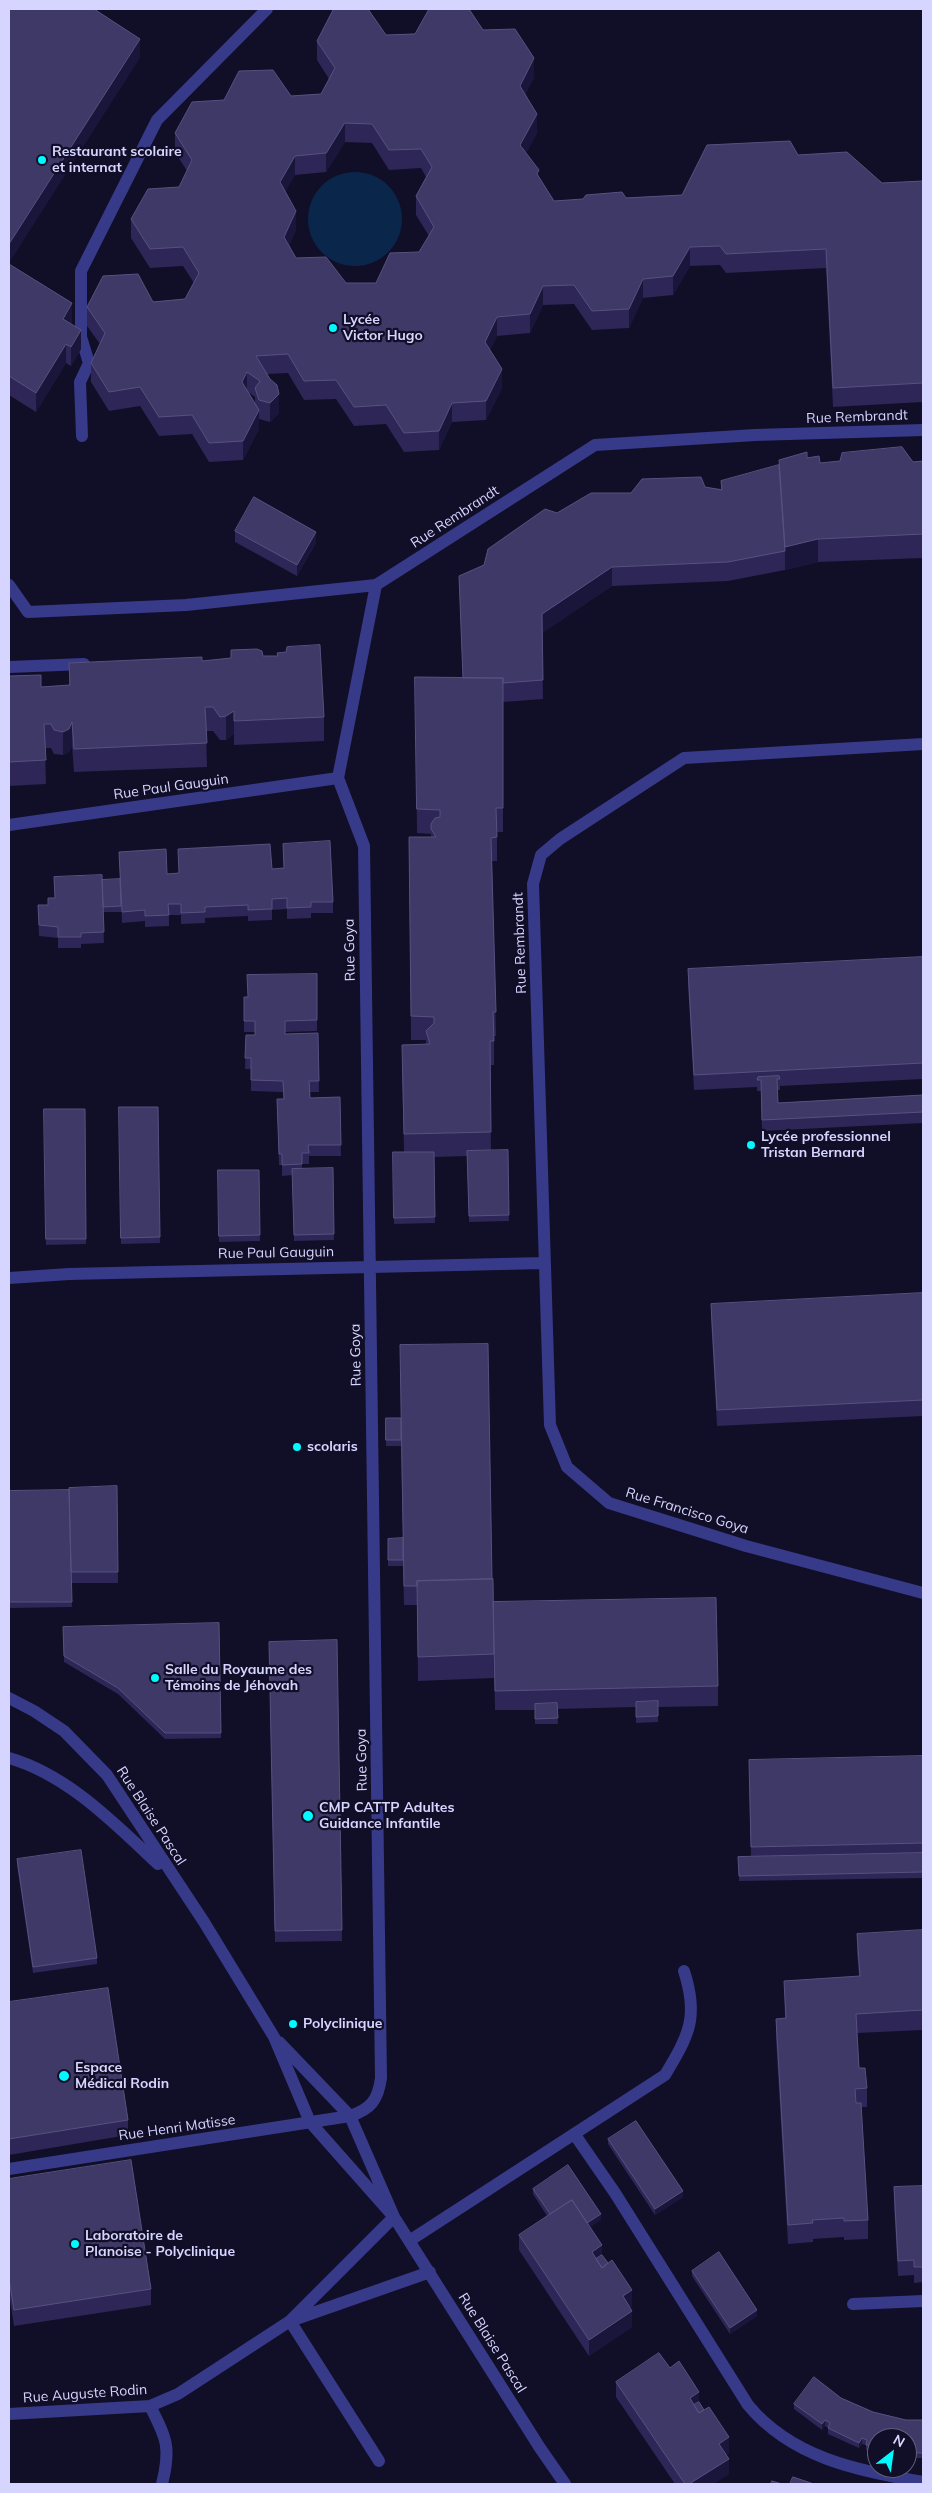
<!DOCTYPE html>
<meta charset="utf-8">
<style>
body{margin:0}
#map{position:relative;width:932px;height:2493px;overflow:hidden;background:#110e27;font-family:Mulish,sans-serif}
canvas{display:block}
.frame{position:absolute;inset:0;border:10px solid #d6d5ff;pointer-events:none}
.north{position:absolute;left:867px;top:2428px;width:50px;height:50px;box-sizing:border-box;background:#110e27;border:1px solid #605e7d;border-radius:50%;rotate:30deg;font-size:14px;font-weight:700;line-height:20px;text-align:center;color:#d6d5ff}
.north::after{content:'';display:block;margin:auto;width:18px;height:22px;background:#01f9ff;clip-path:polygon(50% 0,100% 100%,50% 72%,0 100%)}
</style>
<div id="map">
<canvas width="932" height="2493"></canvas>
<div class="frame"></div>
<div class="north">N</div>
</div>
<script>
const ctx = document.querySelector('canvas').getContext('2d');
ctx.lineJoin = 'round';
function fill(path, color) { ctx.fillStyle = color; ctx.fill(path, 'evenodd'); }
function trace(path, color, width, dash) { ctx.strokeStyle = color; ctx.lineWidth = width; ctx.lineCap = dash ? 'butt' : 'round'; ctx.setLineDash(dash || []); ctx.stroke(path); }
function write(font, color, halo, rows, align = 'center') {
  ctx.font = font + ' Mulish,sans-serif'; ctx.lineWidth = 4.5; ctx.setLineDash([]); ctx.textBaseline = 'middle'; ctx.strokeStyle = halo; ctx.fillStyle = color; for (const [text, x, y, turn = 0] of rows) {
    ctx.save(); ctx.translate(x, y); ctx.rotate((+turn || 0) * Math.PI / 180); ctx.textAlign = isNaN(turn) ? turn : align; if (halo) ctx.strokeText(text, 0, 0); ctx.fillText(text, 0, 0); ctx.restore();
  }
}
fill(new Path2D(`
 M308 219a47 47 0 1 1 94 0a47 47 0 1 1-94 0Z`), '#0a264b');
trace(new Path2D(`
 M82 436 80 382 89 363 81 337V271L157 120 267 9
 M9 585 28 612 186 605 376 585 595 445 755 435 923 430
 M9 667 84 664
 M923 744 684 758 560 839 541 855 533 884 550 1425 567 1467 609 1503 746 1546 923 1593
 M9 825 338 778
 M9 1278 69 1274 544 1263
 M9 1698 34 1711 64 1731 107 1775 204 1922 274 2037 310 2122 394 2217
 M9 1758C68 1775 114 1823 158 1864
 M279 2042 350 2116 394 2217 540 2448 565 2484
 M575 2135 615 2193 748 2405C793 2459 858 2470 923 2482
 M9 2169 350 2116C371 2109 378 2100 381 2078L364 846 338 778 376 585
 M409 2241 665 2075C689 2035 699 2017 684 1971
 M853 2304 923 2301
 M293 2320 430 2272
 M290 2321 379 2461
 M150 2406C167 2439 171 2448 162 2484
 M9 2414 150 2406 178 2394 290 2321 394 2217`), '#373a88', 12);
fill(new Path2D(`
 M483 30 534 77 525 95 537 133 526 153 539 177 554 201 682 195 798 155 882 183 923 181V402L833 407 826 268 726 273 720 265 690 266 673 295 643 298 629 328 592 330 574 304 543 305 530 333 497 336 490 350 502 388 486 420 452 422 439 450 404 452 386 424 354 426 336 399 304 400 288 373 267 374 279 413 270 422 259 419V429L243 460 209 462 192 434 159 436 140 406 109 411 91 382V363L100 344 87 326V307L185 299 194 283 183 266 150 268 131 238V219L179 187 187 171 175 152V133L291 96 321 94 329 79 317 60V41L386 35ZM345 142 372 143 389 170 421 168 426 177 416 196V215L429 236 419 252 376 283H346L296 258 289 245 296 230 285 191 295 175 326 172ZM248 392 255 397V403Z
 M9 264 72 322 71 324 81 349 71 366 66 363 36 412 9 395Z
 M807 458 820 463 913 462 923 461V558L818 562 785 570 728 581 612 586 542 633 543 699 503 702V832H497V861H492L496 1036H494V1065H490L491 1151 508 1150 509 1221 469 1222 467 1156 434 1157 435 1223 394 1224 393 1152H404L402 1068 426 1044V1040H411L409 837H431V834L417 833 415 677 463 678 459 576 484 565 557 513 631 493 705 487 721 489V481Z
 M235 531 316 543 297 576 235 542Z
 M277 653 324 717V741L234 745V734L226 740H220L213 731H206L207 767 74 772 72 746 69 752 63 755 54 754 51 748H45L46 784 9 786V676L41 687 69 685V663L202 661 263 656H277Z
 M283 844 333 902V913H311V918L287 919V909L272 910V920L248 921V916L205 918V923L181 924V915H169V926L145 927V921L122 923 121 895V912H103L104 943 81 944V948H58V938L39 936 38 905H48L55 898 54 877 102 880 120 879 119 852 167 874 179 873 178 849 272 869 284 868Z
 M923 957V1079L780 1086V1090H778V1103L923 1095V1123L762 1131 761 1091H757V1087L694 1090 688 984V969Z
 M317 974V1031L285 1032V1034L318 1033 319 1092H310V1098L340 1097 341 1156H309V1164H302V1169L333 1168 334 1240 294 1241 293 1175 282 1176V1165H279L277 1099H284L283 1092 251 1091V1069H245L246 1035H255V1032H244V997H248Z
 M119 1107H158L160 1243 121 1244Z
 M44 1109H85L86 1244 46 1245Z
 M218 1170H259L260 1241 219 1242Z
 M923 1293V1416L717 1426 711 1319V1304Z
 M401 1418 493 1620 718 1686V1706L658 1707V1722L636 1723V1707L557 1709 558 1724H535V1710H495L493 1624 494 1678 418 1681 417 1605H404L403 1566H388V1539L403 1538 401 1446H386V1424Z
 M117 1486 118 1583H71V1573L72 1607 9 1608V1491L69 1490Z
 M219 1623 221 1738 165 1739 118 1694 64 1662 63 1627Z
 M337 1640 342 1941 275 1942 269 1642Z
 M923 1756V1878L739 1881 738 1857H751L749 1775Z
 M17 1859 97 1958V1964L33 1973 17 1865Z
 M923 1930V2030L857 2033 859 2068 867 2088V2107H861L868 2220V2239L844 2240V2237L813 2239V2242L788 2244 776 2038V2019L785 2018 784 1981 859 1976 857 1953V1934Z
 M9 2002 128 2120V2135L9 2155Z
 M608 2139 683 2197 655 2215 608 2144Z
 M9 2179 151 2289V2305L14 2326 9 2294Z
 M923 2186V2282L914 2283V2275L898 2276 894 2203V2187Z
 M533 2189 601 2220 590 2227 602 2255 632 2306 630 2307 632 2327 589 2356 519 2250V2235L547 2216 533 2194Z
 M692 2271 757 2316 730 2334 692 2276Z
 M670 2368 699 2402 729 2453 726 2455 729 2474 713 2484H675L616 2397V2382Z
 M841 2398 873 2412 906 2420H923V2458H907V2438H877V2453L866 2450V2445L862 2444 859 2448 828 2434V2428L825 2426 822 2430 794 2409V2404Z`), '#2d2656');
fill(new Path2D(`
 M140 39V58L9 263V244Z
 M534 58V77L520 105V86Z
 M537 114V133L520 164V145Z
 M345 123V142L326 172V153Z
 M295 156V175L280 201V182Z
 M296 211V230L284 256V237Z
 M690 247V266L673 295V276Z
 M643 279V298L629 328V309Z
 M543 286V305L530 333V314Z
 M72 303V322L63 338V319Z
 M497 317V336L485 361V342Z
 M81 330V349L71 366V347Z
 M66 344V363L36 412V393Z
 M502 369V388L486 420V401Z
 M247 372V391L242 382Z
 M279 394V413L270 422V403Z
 M452 403V422L439 450V431Z
 M259 410V429L243 460V441Z
 M316 532V543L297 576V565Z
 M818 539V562L785 570V547Z
 M612 567V586L542 633V614Z
 M234 711V734L226 740V716Z
 M72 722V746L69 752 63 755V732Z
 M683 2191V2197L655 2215V2209Z
 M601 2214V2220L583 2232V2226Z
 M602 2245V2261L595 2266 592 2252Z
 M632 2290V2306L623 2312V2296Z
 M757 2310V2316L730 2334V2328Z
 M632 2311V2327L589 2356V2340Z
 M699 2392V2408L692 2412 690 2398Z
 M825 2420V2426L822 2430V2424Z
 M729 2437V2453L719 2459V2444Z
 M862 2438V2444L859 2448V2443Z
 M729 2459V2474L713 2484H689Z`), '#1a153b');
const building = new Path2D(`
 M9 9H94L140 39 9 244Z
 M368 9 386 35 415 34 429 9H469L483 30 515 29 534 58 520 86 537 114 520 145 539 170 537 174 554 201 583 199 586 195 622 192 626 198 682 195 707 145 790 141 798 155 847 152 882 183 923 181V383L833 388 826 249 726 254 720 246 690 247 673 276 643 279 629 309 592 311 574 285 543 286 530 314 497 317 485 342 502 369 486 401 452 403 439 431 404 433 386 405 354 407 336 380 304 381 288 354 256 356 270 379 277 385 279 394 270 403 259 400 255 388 260 381 247 372 242 382 259 410 243 441 209 443 192 415 159 417 140 387 109 392 91 363 105 333 87 307 103 276 138 274 153 302 185 299 199 273 183 247 150 249 131 219 148 189 179 187 192 160 175 133 192 102 224 100 239 71 273 70 291 96 321 94 335 68 317 41 333 10ZM345 123 372 124 389 150 421 149 432 167 416 196 434 227 419 252 390 253 376 283H346L326 257 296 258 284 237 296 211 280 182 295 156 326 153Z
 M9 264 72 303 63 319 81 330 71 347 66 344 36 393 9 376Z
 M902 447 913 462 923 461V534L818 539 785 547 779 460 807 452V458L819 456 820 463 840 461 842 453Z
 M779 465 785 551 728 562 612 567 542 614 543 680 503 683V678H463L459 576 484 565 488 549 545 509 557 513 591 493H631L642 479 701 477 705 487 722 490 721 481Z
 M254 497 316 532 297 565 235 531Z
 M320 645 324 717 234 721V711L226 716 220 717 213 707H205L207 743 74 749 72 722 69 729 63 732 54 730 51 724H44L46 760 9 762V676L41 675V687L70 685 69 663 202 657V661L231 658V650L257 649 262 651 263 656H278L277 653 286 652 287 647Z
 M415 677 503 678V808H496L497 837 491 838 496 1012H493L494 1041H490L491 1132 404 1134 402 1045 430 1044 426 1031 434 1023V1017L411 1016 409 837H436L431 829V824L435 818 440 817V810L417 809Z
 M330 841 333 902H311V907L287 908V898L272 899V909L248 910V905L205 907V912L181 913V904H168L169 915 145 916V910L122 912 119 852 166 849 167 874 179 873 178 849 270 844 272 869 284 868 283 844Z
 M102 875 104 932 81 933V937H58V927L39 925 38 905H48V898H55L54 877Z
 M120 879 121 906 103 907 102 880Z
 M923 957V1063L694 1075 688 969Z
 M317 974V1020L285 1021V1034L318 1033 319 1081H309L310 1098 340 1097 341 1145H308L309 1153H302V1164L282 1165V1154H279L277 1099H284L283 1081 251 1080V1058H245L246 1035H255V1021H244V997H248L247 975Z
 M779 1076 780 1079H777L778 1103 923 1095V1112L762 1120 761 1080H757L758 1077Z
 M119 1107H158L160 1237 121 1238Z
 M44 1109H85L86 1239H46Z
 M508 1150 509 1215 469 1216 467 1151Z
 M393 1152H434L435 1217 394 1218Z
 M333 1168 334 1234 294 1235 292 1169Z
 M218 1170H259L260 1235 219 1236Z
 M923 1293V1400L717 1410 711 1304Z
 M488 1344 492 1579 417 1581V1586H404L400 1345Z
 M386 1418H401V1440H386Z
 M117 1486 118 1572H71L69 1488Z
 M69 1490 72 1602H9V1491Z
 M403 1538V1560H388V1539Z
 M493 1579 494 1654 418 1657 417 1581Z
 M716 1598 718 1686 495 1691 493 1602Z
 M219 1623 221 1733H165L118 1688 64 1656 63 1627Z
 M337 1640 342 1930 275 1931 269 1642Z
 M658 1701V1716L636 1717V1702Z
 M557 1703 558 1718 535 1719V1704Z
 M923 1756V1843L751 1847 749 1760Z
 M81 1850 97 1958 33 1967 17 1859Z
 M923 1853V1872L739 1876 738 1857Z
 M923 1930V2010L856 2014 859 2068H865L867 2088 855 2089 856 2103H861L868 2220 844 2221V2218L812 2220 813 2223 788 2225 776 2019 786 2018 784 1981 860 1976 857 1934Z
 M108 1988 128 2120 9 2139V2002Z
 M636 2121 683 2191 655 2209 608 2139Z
 M131 2160 151 2289 14 2310 9 2279V2179Z
 M568 2165 601 2214 587 2223 572 2200 550 2214 533 2189Z
 M923 2186V2267H914V2260L898 2261 894 2187Z
 M572 2200 602 2245 592 2252 602 2268 612 2260 632 2290 623 2296 632 2311 589 2340 519 2235Z
 M719 2252 757 2310 730 2328 692 2271Z
 M602 2255 608 2263 602 2268 596 2259Z
 M659 2353 670 2368 679 2361 699 2392 690 2398 699 2413 709 2407 729 2437 719 2444 729 2459 689 2484H685L616 2382Z
 M814 2377 841 2398 873 2412 906 2420H923V2453H907V2438H877V2447L866 2445 867 2440 862 2438 859 2443 828 2428 830 2423 825 2420 822 2424 794 2404Z
 M699 2402 704 2410 699 2413 694 2405Z
 M793 2477 814 2484H790Z
 M772 2481 782 2484H771Z`);
fill(building, '#3f3968');
trace(building, '#575180', 1);
for (const [x, y, r, color] of [
 [42,160,5,"#01f9ff"],
 [333,328,5,"#01f9ff"],
 [751,1145,5,"#01f9ff"],
 [297,1447,5,"#01f9ff"],
 [155,1678,5,"#01f9ff"],
 [308,1816,6,"#01f9ff"],
 [293,2024,5,"#01f9ff"],
 [64,2076,6,"#01f9ff"],
 [75,2244,5,"#01f9ff"]
]) { const dot = new Path2D(); dot.arc(x, y, r, 0, 2 * Math.PI); ctx.fillStyle = color; ctx.fill(dot); trace(dot, '#110e27', 2); }
write('bold 14px', '#d6d5ff', '#110e27', [
 ["Restaurant scolaire",52,152],
 ["et internat",52,168],
 ["Lycée",343,320],
 ["Victor Hugo",343,336],
 ["Lycée professionnel",761,1137],
 ["Tristan Bernard",761,1153],
 ["scolaris",307,1447],
 ["Salle du Royaume des",165,1670],
 ["Témoins de Jéhovah",165,1686],
 ["CMP CATTP Adultes",319,1808],
 ["Guidance Infantile",319,1824],
 ["Polyclinique",303,2024],
 ["Espace",75,2068],
 ["Médical Rodin",75,2084],
 ["Laboratoire de",85,2236],
 ["Planoise - Polyclinique",85,2252]
], 'left');
write('14px', '#d6d5ff', '#110e27', [
 ["Rue Rembrandt",857,417,-2],
 ["Rue Rembrandt",455,517,-33],
 ["Rue Paul Gauguin",171,787,-8],
 ["Rue Rembrandt",520,943,-92],
 ["Rue Goya",350,950,-91],
 ["Rue Paul Gauguin",276,1253,-1],
 ["Rue Goya",356,1355,-91],
 ["Rue Francisco Goya",687,1511,17],
 ["Rue Goya",362,1760,-91],
 ["Rue Blaise Pascal",151,1816,57],
 ["Rue Henri Matisse",177,2128,-8],
 ["Rue Blaise Pascal",492,2343,58],
 ["Rue Auguste Rodin",85,2394,-4]
]);
</script>
